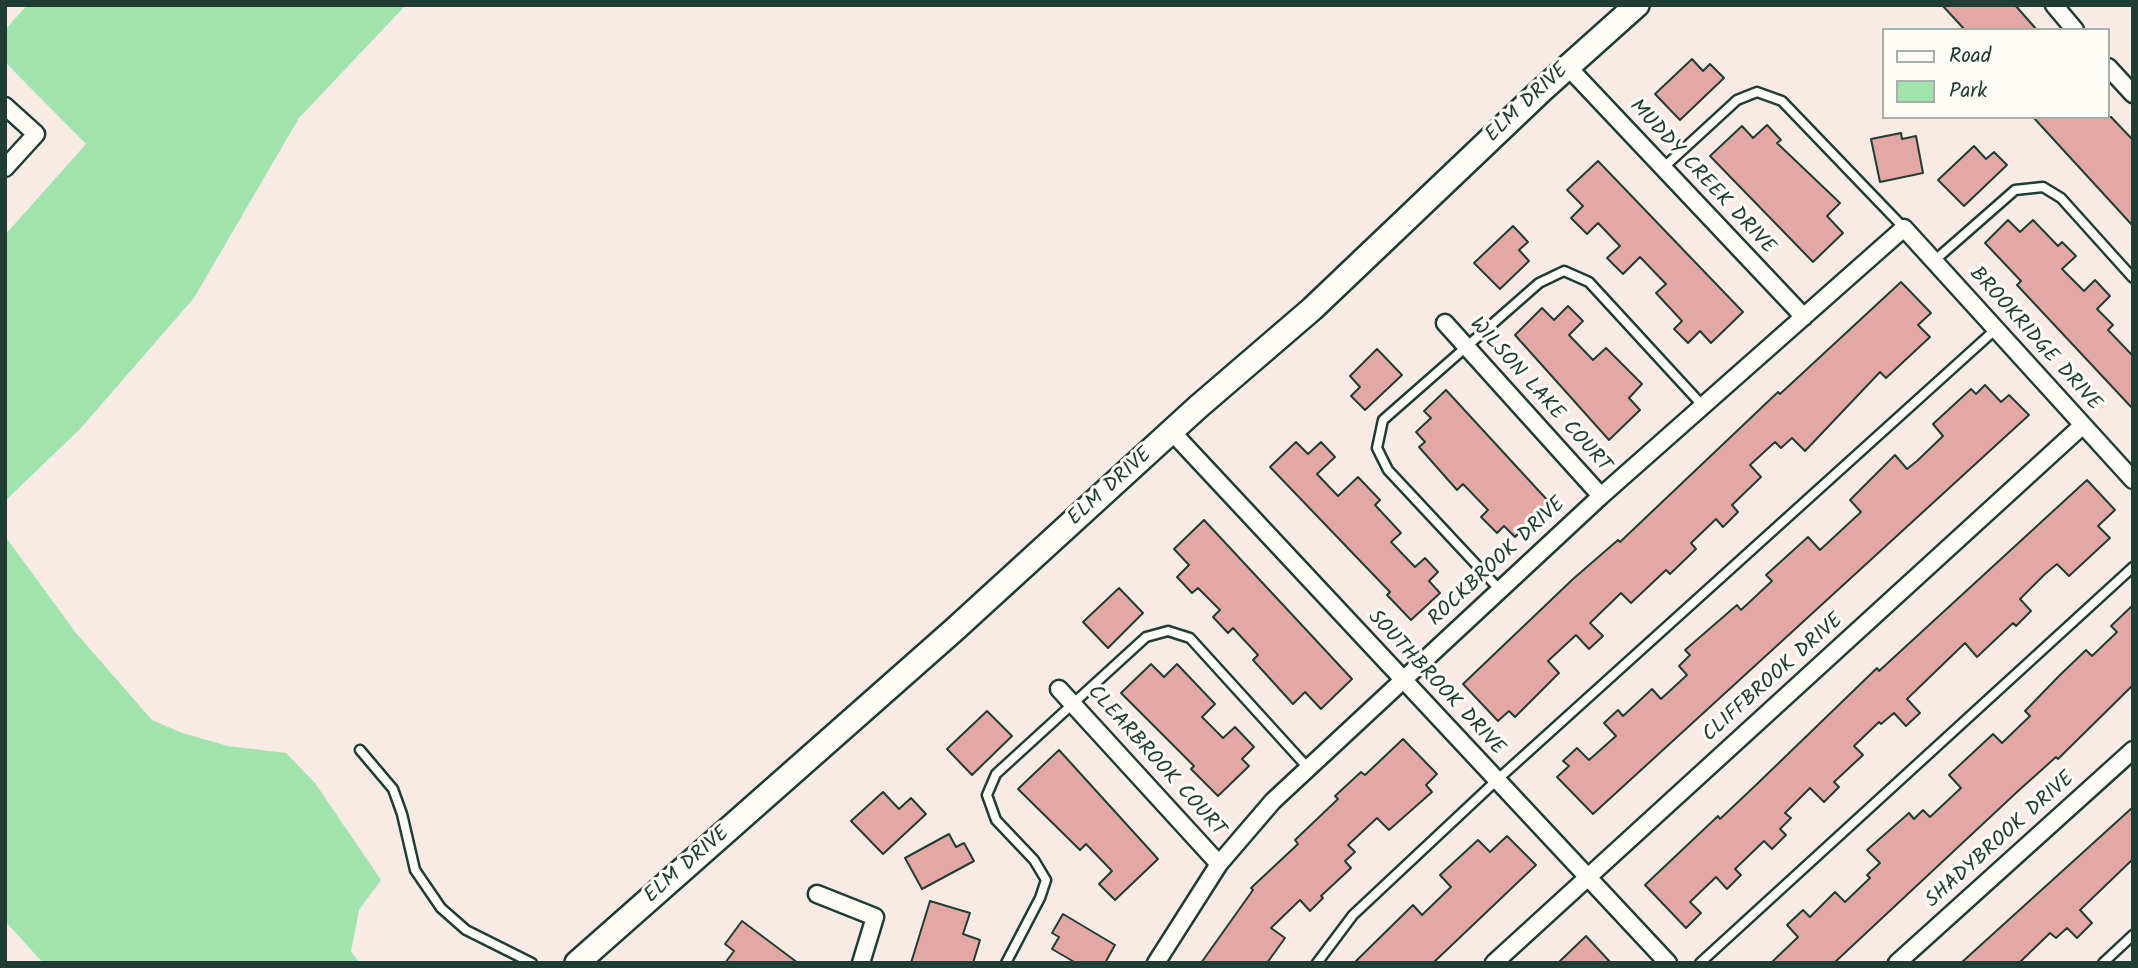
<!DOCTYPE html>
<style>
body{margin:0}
#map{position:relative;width:2138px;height:968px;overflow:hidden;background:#f8ebe6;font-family:Kalam,sans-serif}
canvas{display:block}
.frame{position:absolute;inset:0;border:7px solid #1f3d34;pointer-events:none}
.legend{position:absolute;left:1882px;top:28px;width:228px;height:91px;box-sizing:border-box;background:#fdfcf7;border:2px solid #a4b0a9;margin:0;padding:9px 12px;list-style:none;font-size:21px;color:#1f3d34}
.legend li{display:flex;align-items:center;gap:14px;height:35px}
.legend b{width:35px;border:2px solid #a4b0a9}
</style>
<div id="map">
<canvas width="2138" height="968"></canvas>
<div class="frame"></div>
<ul class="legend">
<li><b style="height:9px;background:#fdfcf7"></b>Road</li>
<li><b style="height:19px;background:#a1e3ad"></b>Park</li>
</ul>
</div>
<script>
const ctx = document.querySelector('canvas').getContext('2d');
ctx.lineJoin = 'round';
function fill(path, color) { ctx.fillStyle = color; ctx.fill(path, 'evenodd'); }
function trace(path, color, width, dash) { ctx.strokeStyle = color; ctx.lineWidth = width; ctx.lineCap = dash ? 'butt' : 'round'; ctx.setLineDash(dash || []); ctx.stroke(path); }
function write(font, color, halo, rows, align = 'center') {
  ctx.font = font + ' Kalam,sans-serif'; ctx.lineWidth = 6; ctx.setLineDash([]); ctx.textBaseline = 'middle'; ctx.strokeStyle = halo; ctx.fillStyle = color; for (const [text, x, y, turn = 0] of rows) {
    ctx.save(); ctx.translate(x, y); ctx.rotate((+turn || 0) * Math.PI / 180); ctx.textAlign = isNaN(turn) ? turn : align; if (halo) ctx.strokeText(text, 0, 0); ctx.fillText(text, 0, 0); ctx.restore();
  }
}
fill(new Path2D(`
 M27 5H406L299 118 194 298 80 429 5 501V235L86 144 5 62V30Z
 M5 536 76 633 152 720 182 733 228 746 286 753 315 783 381 880 359 910 351 952 360 963H43L5 921Z`), '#a1e3ad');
const building = new Path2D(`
 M1942 5H2015L2037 30H1965Z
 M1692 59 1703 71 1710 64 1724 78 1680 120 1655 94Z
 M2033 117H2111L2133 140V226Z
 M1767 125 1781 140 1777 143 1840 203 1827 216 1843 233 1813 262 1710 156 1742 126 1753 138Z
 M1901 133 1902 139 1916 136 1923 173 1880 182 1871 139Z
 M1974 146 1986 159 1994 152 2007 165 1964 206 1938 180Z
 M1598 161 1743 312 1711 343 1700 331 1688 343 1674 329 1682 321 1656 293 1666 284 1640 257 1623 274 1607 258 1620 246 1598 223 1587 234 1571 218 1583 206 1567 190Z
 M2008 220 2020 232 2033 220 2058 246 2062 242 2076 256 2062 269 2084 291 2095 280 2110 296 2097 309 2113 325 2108 330 2133 356V409L2017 285 2021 281 1985 243Z
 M1513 226 1528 242 1519 250 1529 261 1500 289 1474 263Z
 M1901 282 1931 313 1918 325 1930 337 1886 378 1880 372 1805 451 1792 438 1781 448 1775 442 1750 465 1761 477 1732 505 1738 512 1723 527 1716 519 1691 543 1696 549 1670 574 1666 570 1631 603 1621 593 1590 623 1603 636 1589 649 1576 635 1548 661 1559 673 1515 717 1509 711 1498 721 1463 684 1573 579 1618 540 1620 542 1778 392 1780 394Z
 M1568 306 1583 321 1569 335 1593 360 1606 348 1642 384 1629 398 1640 410 1609 440 1515 335 1542 308 1554 320Z
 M1377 349 1402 375 1365 410 1351 396 1360 387 1350 376Z
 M1985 385 2001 402 2009 395 2029 415 1593 814 1557 777 1569 766 1563 761 1577 748 1589 760 1616 736 1604 723 1618 710 1623 716 1652 689 1661 699 1687 675 1679 666 1690 655 1685 650 1737 605 1741 610 1772 581 1766 575 1808 537 1820 550 1861 512 1850 500 1895 455 1907 469 1917 461 1943 436 1933 424 1971 389 1976 394Z
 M1446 390 1550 503 1515 537 1504 526 1497 533 1481 517 1488 510 1463 484 1457 490 1419 447 1425 442 1416 432 1431 418 1424 411Z
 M1296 442 1308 454 1321 442 1335 457 1317 474 1338 496 1358 477 1380 500 1375 505 1401 533 1391 542 1415 567 1425 558 1438 572 1429 581 1440 593 1411 620 1387 595 1390 592 1270 467Z
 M2087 480 2115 510 2098 526 2110 538 2069 576 2057 564 2045 574 2020 599 2031 611 2016 626 2013 623 1977 657 1965 643 1907 699 1920 713 1906 726 1894 713 1881 724 1879 722 1854 746 1863 755 1834 782 1839 787 1824 802 1810 788 1785 813 1791 818 1780 829 1786 835 1772 849 1764 841 1735 869 1741 875 1727 889 1716 877 1690 902 1701 913 1686 928 1645 885 1718 816 1720 819 1757 784 1877 668 1879 671Z
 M1204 520 1352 679 1321 709 1305 692 1293 704 1253 660 1258 655 1233 628 1228 633 1213 617 1220 610 1198 588 1192 593 1177 577 1189 565 1174 549Z
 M1119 588 1143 613 1108 648 1083 622Z
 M2133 605V685L2058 759 2056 757 2017 792 1834 963H1771L1798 937 1787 925 1803 910 1810 917 1835 892 1845 902 1870 878 1867 875 1880 863 1867 850 1909 813 1914 819 1923 810 1930 817 1961 788 1949 775 1993 734 2002 743 2030 716 2025 711 2059 676 2086 650 2092 656 2117 632 2111 626Z
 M1151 664 1164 677 1177 664 1215 704 1202 717 1223 738 1235 727 1254 747 1242 759 1249 766 1218 796 1191 769 1194 766 1121 693Z
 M987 711 1012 736 972 775 947 749Z
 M1403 739 1437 774 1426 785 1432 792 1389 830 1377 818 1348 845 1355 852 1345 861 1351 868 1321 896 1323 898 1310 911 1300 900 1271 928 1285 938 1267 963H1201L1253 890 1251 888 1298 844 1295 840 1338 799 1335 796 1361 772 1365 775Z
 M1059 750 1158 859 1115 900 1099 884 1112 871 1086 844 1080 850 1018 789Z
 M883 792 899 809 911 798 926 814 883 854 851 821Z
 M2133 807V859L2080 910 2092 923 2077 938 2067 928 2056 938 2050 933 2019 963H1961Z
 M949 834 956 847 964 843 974 861 922 889 905 858Z
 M1507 836 1536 865 1433 963H1354L1413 905 1422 915 1451 887 1440 875 1478 840 1490 852Z
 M930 901 970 913 963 934 980 940 973 963H911Z
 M1063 914 1115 945 1105 963H1076L1052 949 1059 937 1052 933Z
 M742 921 798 963H725L734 951 725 944Z
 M1586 936 1611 963H1558Z`);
fill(building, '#e3a8a3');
trace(building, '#1f3d34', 2);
const lane = new Path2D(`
 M1663 168 1737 100 1757 92 1782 101 1904 228
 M1934 261 2015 190 2043 187 2061 198 2133 278
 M1500 590 1388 470 1377 448 1383 420 1539 283 1564 271 1589 282 1703 406
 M360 750 393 789 402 814 415 870 441 908 466 930 532 963
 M1006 963 1040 898 1046 880 1034 860 996 820 987 795 996 774 1146 637 1168 631 1190 638 1309 769
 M1317 963 1353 915 1497 780 1996 329
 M1700 963 2133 567
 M2103 963 2133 935`);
const street = new Path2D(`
 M2054 5 2075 30
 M1568 67 1804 317
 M2108 67 2133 94
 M5 106 36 134 5 168
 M1445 323 1601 496
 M1173 433 1668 963
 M1059 689 1219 864
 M817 894 875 917 861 963
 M1156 963 1219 864 1273 801 1601 496 1904 228 2133 480
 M1494 963 2083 425
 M1897 963 2133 750`);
const secondary = new Path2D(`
 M577 963 954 630 1198 407 1312 309 1542 90 1637 5`);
trace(lane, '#1f3d34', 13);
trace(street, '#1f3d34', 21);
trace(secondary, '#1f3d34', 28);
trace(lane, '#fdfcf7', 8);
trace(street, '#fdfcf7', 16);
trace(secondary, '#fdfcf7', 23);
write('21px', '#1f3d34', '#fdfcf7', [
 ["ELM DRIVE",1528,104,-43],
 ["MUDDY CREEK DRIVE",1701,178,47],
 ["BROOKRIDGE DRIVE",2034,340,48],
 ["WILSON LAKE COURT",1539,396,48],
 ["ELM DRIVE",1111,488,-42],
 ["ROCKBROOK DRIVE",1498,563,-43],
 ["CLIFFBROOK DRIVE",1774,679,-42],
 ["SOUTHBROOK DRIVE",1435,684,47],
 ["CLEARBROOK COURT",1155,762,48],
 ["SHADYBROOK DRIVE",2001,841,-42],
 ["ELM DRIVE",688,866,-41]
]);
</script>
